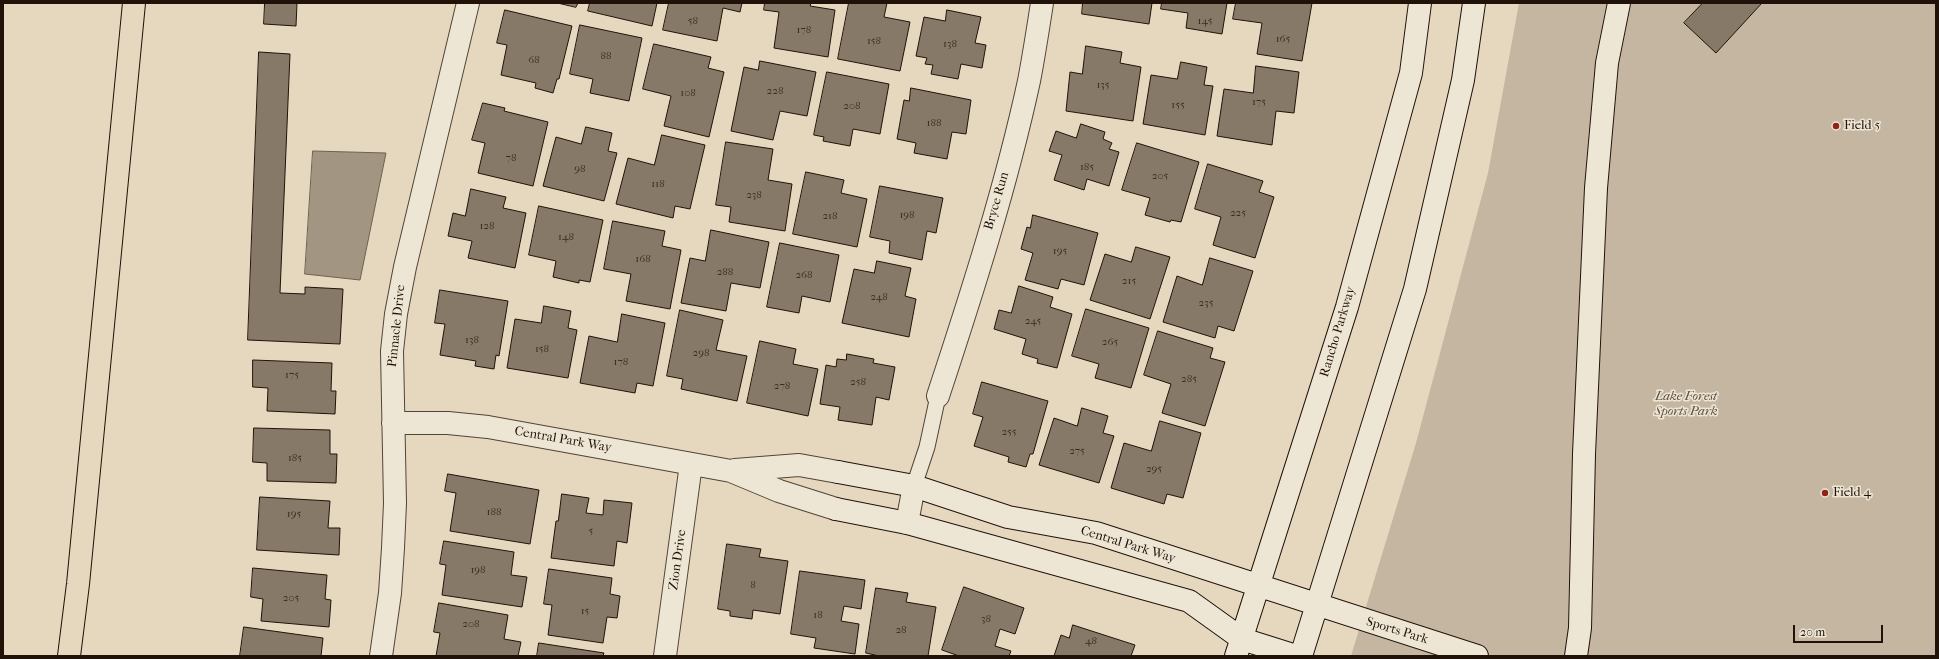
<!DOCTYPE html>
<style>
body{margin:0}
#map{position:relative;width:1939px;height:659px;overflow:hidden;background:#e5d8bf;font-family:"IM FELL French Canon",serif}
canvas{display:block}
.frame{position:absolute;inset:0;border:4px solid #211209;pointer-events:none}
.scale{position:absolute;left:1793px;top:625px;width:90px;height:18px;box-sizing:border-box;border:2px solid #211209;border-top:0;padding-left:5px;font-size:12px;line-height:14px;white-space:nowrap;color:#211209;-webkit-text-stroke:3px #eee6d5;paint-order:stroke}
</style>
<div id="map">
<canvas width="1939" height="659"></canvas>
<div class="frame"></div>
<div class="scale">20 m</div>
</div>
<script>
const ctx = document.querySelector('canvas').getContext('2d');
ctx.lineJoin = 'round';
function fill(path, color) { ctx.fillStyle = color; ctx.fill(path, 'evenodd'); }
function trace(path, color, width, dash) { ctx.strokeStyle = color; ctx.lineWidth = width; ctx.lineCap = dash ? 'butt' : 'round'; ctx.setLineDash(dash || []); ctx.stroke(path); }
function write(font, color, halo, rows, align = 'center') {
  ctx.font = font + ' "IM FELL French Canon",serif'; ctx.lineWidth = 3; ctx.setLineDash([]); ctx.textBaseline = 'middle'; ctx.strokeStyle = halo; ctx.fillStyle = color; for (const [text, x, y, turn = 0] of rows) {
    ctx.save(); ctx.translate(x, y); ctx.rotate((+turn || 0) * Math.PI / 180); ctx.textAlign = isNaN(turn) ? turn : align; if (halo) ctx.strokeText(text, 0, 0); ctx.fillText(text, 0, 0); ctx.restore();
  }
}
fill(new Path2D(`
 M1519 3H1936V656H1351L1416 443 1488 173Z`), '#c4b6a0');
const water = new Path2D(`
 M313 151 386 153 360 280 305 274Z`);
fill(water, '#a29581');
trace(water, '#6e6151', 1);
const building = new Path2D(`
 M265 3H297L296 26 264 24Z
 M558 3H578L576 7Z
 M590 3H657L652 26 588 11Z
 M669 3H742L740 12 723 8 717 41 663 30Z
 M765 3H811L810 6 835 10 828 57 774 48 779 12 764 10Z
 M849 3H887L884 17 910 22 900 71 838 59Z
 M1083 3H1152L1149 24 1082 14Z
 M1162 3H1227L1222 34 1186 28 1188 13 1161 9Z
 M1236 3H1312L1302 61 1257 54 1262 23 1233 19Z
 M1703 3H1762L1716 53 1684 23Z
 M505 10 572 26 559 79H557L553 93 535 88 536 83 501 75 507 45 497 43Z
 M947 10 981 17 975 43 986 45 982 68 961 64 958 79 931 74 933 65 925 64 927 58 916 56 924 17 945 21Z
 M580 25 642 38 629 101 590 93 593 79 570 74Z
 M654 44 711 57 708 68 724 72 709 137 664 126 671 96 643 89Z
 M1086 46 1122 52 1120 63 1141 67 1133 121 1066 111 1070 72 1082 74Z
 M259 52 290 54 280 293 305 294V287L343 289 340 344 248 340Z
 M760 61 816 72 807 116 780 111 773 140 731 131 744 67 758 70Z
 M1181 62 1207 67 1204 85 1213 86 1205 135 1143 124 1151 75 1177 79Z
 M1256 66 1299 72 1294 113 1276 111 1272 145 1217 136 1224 89 1253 93Z
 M827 72 889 84 880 134 853 129 850 146 823 141 824 137 814 135Z
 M911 88 971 100 966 134 952 132 947 159 914 153 916 143 897 139 904 100 909 101Z
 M483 103 505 108 504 111 548 122 533 186 478 173 485 143 472 140Z
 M1081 124 1105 132 1103 139 1112 143 1109 149 1119 152 1109 186 1087 179 1084 190 1054 180 1062 155 1049 151 1056 131 1076 138Z
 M586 127 612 133 608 151 617 153 604 201 543 186 556 137 581 144Z
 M662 135 705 145 690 209 675 206 673 218 616 204 628 158 654 165Z
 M726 142 773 149 768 180 792 184 785 231 729 222 731 207 716 205Z
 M1137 143 1199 162 1181 222 1171 220 1170 222 1145 215 1150 198 1122 190Z
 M1208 164 1263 181 1259 192 1274 197 1255 258 1213 245 1221 217 1195 209Z
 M806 172 844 180 841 193 867 199 857 247 793 234Z
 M880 186 943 198 936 233 927 231 922 260 889 253 890 241 870 237Z
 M471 189 506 197 503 208 526 213 515 268 468 258 472 241 448 236 453 213 465 216Z
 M539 206 603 220 590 282 579 280V283L553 277 556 261 529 255Z
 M1033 215 1098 233 1084 285 1061 279 1058 289 1025 280 1033 253 1021 249 1027 227 1030 228Z
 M613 221 665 231 662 246 681 250 670 309 626 301 631 274 604 269Z
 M711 230 769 242 760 288 731 283 726 311 681 303 690 258 705 261Z
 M780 243 839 255 830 302 802 296 799 313 767 307Z
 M1136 247 1170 257 1150 319 1090 300 1105 254 1131 262Z
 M1210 258 1253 271 1234 331 1218 326 1215 338 1163 322 1177 276 1202 285Z
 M877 261 911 268 905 296 916 299 909 337 842 323 854 269 874 273Z
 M1019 286 1053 297 1050 307 1072 314 1057 368 1037 363 1038 359 1022 354 1026 339 994 329 999 310 1011 313Z
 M440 290 508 301 499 356 496 355 494 369 475 366 476 361 440 355 445 324 435 323Z
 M544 306 571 311 568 328 577 330 568 378 507 368 515 319 541 323Z
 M1086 309 1149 328 1131 388 1095 378 1099 364 1072 356Z
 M680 310 723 320 716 350 747 356 737 401 681 389 683 379 667 376Z
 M622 314 665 323 653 386 637 383 635 393 580 383 589 336 617 342Z
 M1158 331 1213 348 1210 358 1225 362 1205 426 1162 413 1171 384 1144 375Z
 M760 341 796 349 793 364 818 369 808 416 747 403Z
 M847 354 874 359 873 363 895 367 889 400 876 397 872 425 838 420 840 407 820 404 826 365 836 367 837 359 846 360Z
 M253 360 332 363 331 391H336L335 414 267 411 268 388 253 387Z
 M982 382 1048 401 1033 454H1030L1026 467 1008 462 1009 457 974 446 983 417 973 414Z
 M1082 408 1108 416 1103 433 1114 436 1099 483 1039 465 1054 418 1077 426Z
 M1160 421 1201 433 1183 498 1167 494 1164 504 1111 488 1124 443 1151 451Z
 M254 428 330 430V454H337L336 483 267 481V463L253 462Z
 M448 474 539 490 530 544 450 531 456 493 445 491Z
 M562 494 589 498 586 513 603 515 604 500 632 503 627 543 617 541 614 566 551 558 556 521H558Z
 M260 497 330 501 328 528H340L339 555 257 550Z
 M444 541 514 552 511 575 527 577 522 607 442 595 446 565 440 564Z
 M727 544 761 549 759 557 788 561 780 614 753 610 752 619 730 616V611L718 609Z
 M253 568 327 575 325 599 331 600 329 627 261 621 263 599 251 597Z
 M549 569 612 578 610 594 620 596 617 618 607 617 603 643 548 635 552 605 544 604Z
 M800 571 865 580 861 609 844 606 841 621 859 624 855 654 814 648 816 638 791 634Z
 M964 587 1024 608 1015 634 1000 629 995 646 1011 651 1009 656H959L942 650Z
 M876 588 908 593 906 602 936 607 928 656H879L866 653Z
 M439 603 508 615 504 639 521 642 518 656H436L440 633 434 632Z
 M1073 625 1135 645 1131 656H1054L1061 635 1069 638Z
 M244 627 323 638 321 656H240Z
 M539 643 604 653 603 656H537Z`);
fill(building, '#877968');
trace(building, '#211209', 1);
const lane = new Path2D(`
 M914 486 927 447 938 396`);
const street = new Path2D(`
 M938 396C972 293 1006 187 1029 81 1034 55 1038 29 1042 3
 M393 423H448L488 427 731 471 779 491 836 509
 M735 470 799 465 838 472
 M907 523 914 486
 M381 656 390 593 393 548 395 503 392 351 396 314 405 267 468 3
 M665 656 691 464`);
const secondary = new Path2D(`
 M838 472 914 486 1008 517 1096 533 1477 656
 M836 509 907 523 1189 601 1242 639 1296 656
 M1236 656 1347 307 1411 73 1420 3
 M1301 656 1415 289 1463 80 1474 3
 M1576 656 1580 628 1584 454 1596 188 1607 63 1619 3`);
const highway = new Path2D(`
 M69 656 78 584 134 3`);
trace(lane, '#524436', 17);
trace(street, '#524436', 24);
trace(secondary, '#211209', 24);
trace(highway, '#211209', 24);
trace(lane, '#eee6d5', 15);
trace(street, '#eee6d5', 22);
trace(secondary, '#eee6d5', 22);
trace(highway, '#e5d8bf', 22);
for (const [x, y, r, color] of [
 [1836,126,4,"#8f2418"],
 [1825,493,4,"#8f2418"]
]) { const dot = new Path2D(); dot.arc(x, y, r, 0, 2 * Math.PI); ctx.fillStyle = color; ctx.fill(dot); trace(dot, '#eee6d5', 1.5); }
write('11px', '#3a2c21', null, [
 ["58",693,21],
 ["145",1205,21],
 ["178",804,30],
 ["165",1283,39],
 ["158",874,41],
 ["138",950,44],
 ["88",606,56],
 ["68",534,60],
 ["135",1103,85],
 ["228",775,91],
 ["108",688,93],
 ["175",1259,102],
 ["155",1178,105],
 ["208",852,106],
 ["188",934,123],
 ["78",511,158],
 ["185",1087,167],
 ["98",580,169],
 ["205",1160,176],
 ["118",658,184],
 ["238",754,195],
 ["225",1238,213],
 ["198",907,215],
 ["218",830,216],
 ["128",487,226],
 ["148",566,237],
 ["195",1060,251],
 ["168",643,259],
 ["288",725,272],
 ["268",804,275],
 ["215",1129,281],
 ["248",879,297],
 ["235",1206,303],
 ["245",1033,321],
 ["138",472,340],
 ["265",1110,342],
 ["158",542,349],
 ["298",701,353],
 ["178",621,362],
 ["175",292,375],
 ["285",1189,379],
 ["258",858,382],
 ["278",782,386],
 ["255",1009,432],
 ["275",1077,451],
 ["185",295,458],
 ["295",1154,469],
 ["188",494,512],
 ["195",294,514],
 ["5",591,531],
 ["198",478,570],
 ["8",753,585],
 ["205",291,598],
 ["15",585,611],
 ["18",818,615],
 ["38",986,619],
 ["208",471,624],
 ["28",901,630],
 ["48",1091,641]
]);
write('13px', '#211209', '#eee6d5', [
 ["Field 5",1844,126],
 ["Field 4",1833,493]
], 'left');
write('13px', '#211209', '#eee6d5', [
 ["Bryce Run",997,201,-74],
 ["Pinnacle Drive",397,326,-84],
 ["Rancho Parkway",1338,332,-73],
 ["Central Park Way",563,440,10],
 ["Central Park Way",1128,545,17],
 ["Zion Drive",678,560,-82],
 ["Sports Park",1397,631,17]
]);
write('italic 13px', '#5a4b3e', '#eee6d5', [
 ["Lake Forest",1686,397],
 ["Sports Park",1686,412]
]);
</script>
